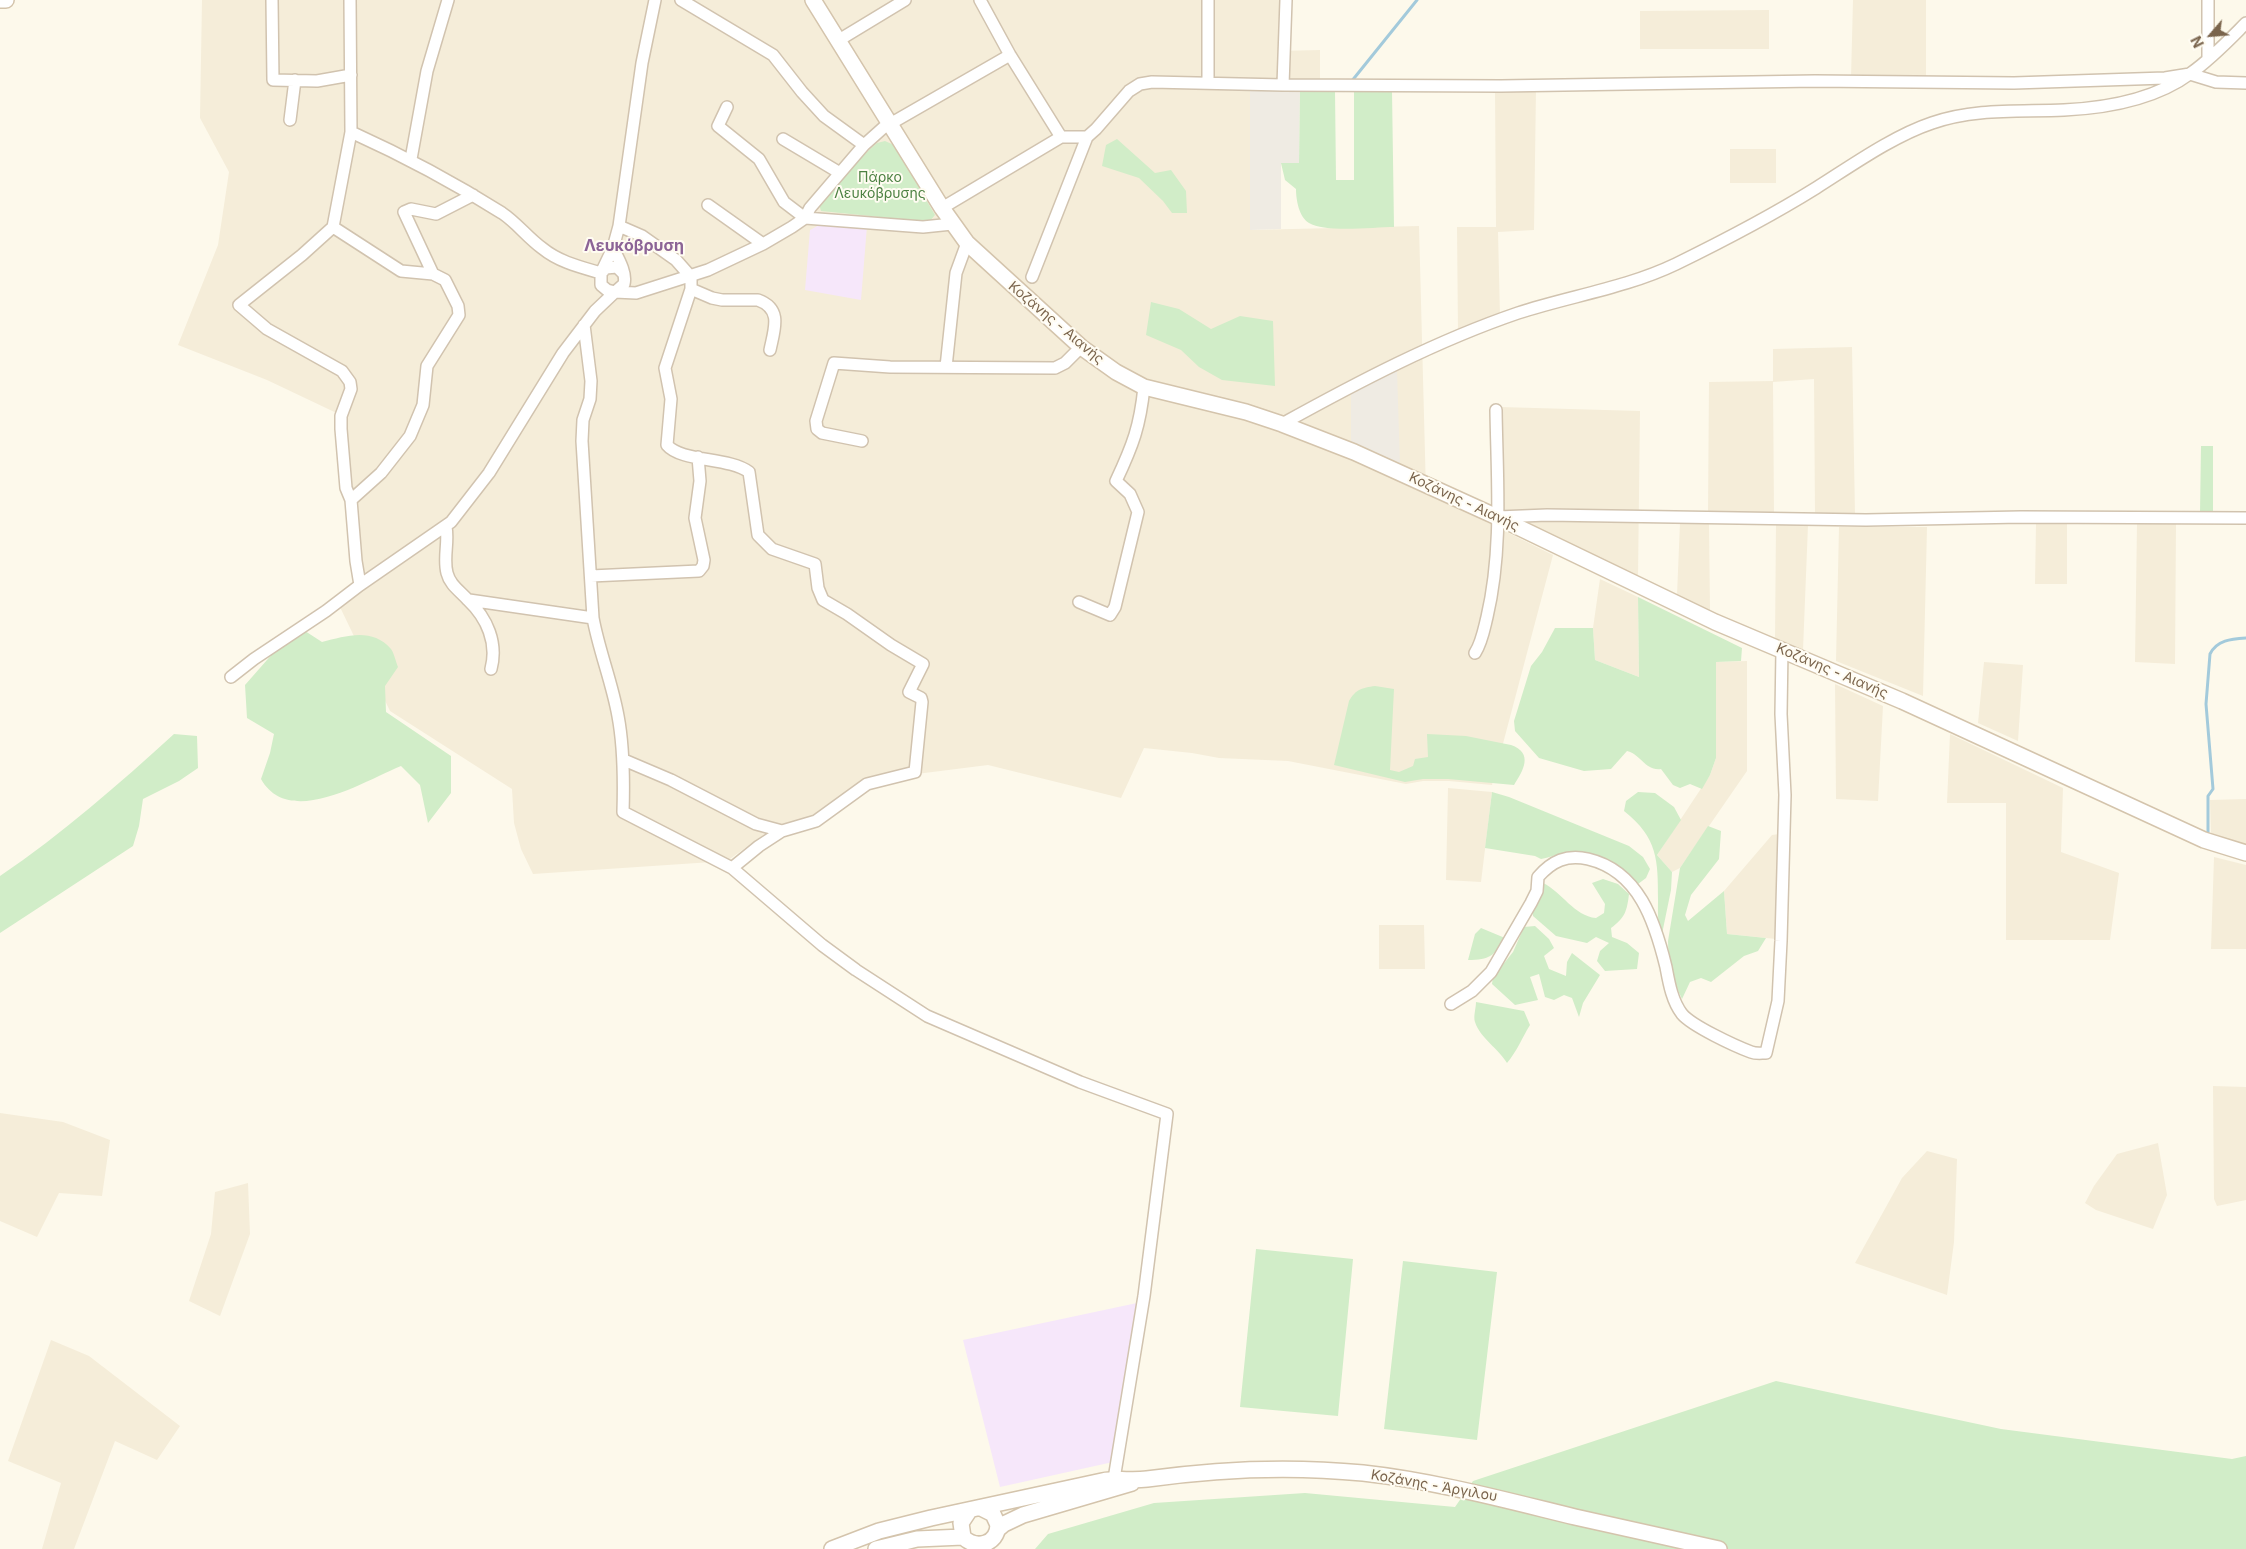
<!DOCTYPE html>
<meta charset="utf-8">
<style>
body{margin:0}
#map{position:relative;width:2246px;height:1549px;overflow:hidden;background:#fdf9eb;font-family:Inter,sans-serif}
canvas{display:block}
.north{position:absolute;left:2186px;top:10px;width:50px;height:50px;-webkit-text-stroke:4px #fffcf2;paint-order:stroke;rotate:243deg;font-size:14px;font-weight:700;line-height:20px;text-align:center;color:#7a644c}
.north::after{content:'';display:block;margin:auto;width:18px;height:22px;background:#7a644c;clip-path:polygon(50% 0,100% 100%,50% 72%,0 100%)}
</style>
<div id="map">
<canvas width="2246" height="1549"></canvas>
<div class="north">N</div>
</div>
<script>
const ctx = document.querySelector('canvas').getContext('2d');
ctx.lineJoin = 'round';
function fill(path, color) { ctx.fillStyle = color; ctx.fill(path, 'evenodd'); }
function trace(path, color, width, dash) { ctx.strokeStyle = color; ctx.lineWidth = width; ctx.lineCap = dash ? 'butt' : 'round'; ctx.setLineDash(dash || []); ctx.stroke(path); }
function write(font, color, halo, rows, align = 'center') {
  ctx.font = font + ' Inter,sans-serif'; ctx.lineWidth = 4; ctx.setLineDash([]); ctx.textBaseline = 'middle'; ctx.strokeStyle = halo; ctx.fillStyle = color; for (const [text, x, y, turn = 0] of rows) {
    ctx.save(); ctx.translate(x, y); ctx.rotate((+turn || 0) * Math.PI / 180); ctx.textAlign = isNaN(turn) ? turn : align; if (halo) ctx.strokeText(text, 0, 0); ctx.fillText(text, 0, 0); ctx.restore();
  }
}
fill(new Path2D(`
 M202 0H1281L1280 51 1320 50V83L1250 82V230L1419 226 1426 492 1553 555 1492 785 1449 781H1423L1406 784 1288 761 1219 758 1192 753 1144 748 1121 798 988 765 861 781 810 817 766 833 727 861 533 874 521 849 514 823 512 789 390 711 339 605 365 586 347 483 345 417 267 380 178 345 218 245 229 172 200 118Z
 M1853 0H1926V78H1851Z
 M1769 10V49H1640V11Z
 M1536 89 1534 230 1498 232 1500 316 1458 333 1457 227H1496L1495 91Z
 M1730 149H1776V183H1730Z
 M1852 347 1855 515H1815L1814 379 1773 382 1774 514 1708 512 1709 382 1773 381V349Z
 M1500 407 1640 411 1638 577 1499 510Z
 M1680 523H1709L1710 610 1677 595Z
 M1776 523 1808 525 1803 650 1775 640Z
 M2137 523 2176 524 2175 664 2135 662Z
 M2036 524H2067V584H2035Z
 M1839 527H1927L1923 696 1836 661Z
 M1600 579 1638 597 1639 677 1595 660 1593 628Z
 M1747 661V771L1680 868 1672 872 1657 855 1710 775 1716 758V662Z
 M1984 662 2023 665 2018 741 1978 723Z
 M1835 684 1883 706 1878 801 1836 799Z
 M1950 734 2063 788 2061 852 2119 873 2110 940H2006V803H1947Z
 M1448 788 1492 792 1481 882 1446 880Z
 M2246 799V845L2211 837 2210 800Z
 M1779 834 1776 939 1727 934 1724 891 1772 835Z
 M2214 857 2246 865V949H2211Z
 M1379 925H1424L1425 969H1379Z
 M2213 1086 2246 1087V1200L2217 1206 2214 1199Z
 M0 1113 63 1122 110 1140 102 1196 59 1193 37 1237 0 1221Z
 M2158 1143 2167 1195 2153 1229 2096 1210 2085 1203 2094 1186 2117 1154Z
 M1927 1151 1957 1159 1954 1242 1947 1295 1855 1263 1902 1178Z
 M248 1183 250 1234 220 1316 189 1301 211 1234 215 1192Z
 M51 1340 89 1356 180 1426 157 1460 115 1441 74 1549H42L61 1483 8 1461Z`), '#f5edd9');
fill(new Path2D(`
 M1250 89 1300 91 1299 164H1281V229L1250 230Z
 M1397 370 1400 466 1351 443V391Z`), '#efebe3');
fill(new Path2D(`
 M823 223 867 226 861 300 805 290 810 230Z
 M1137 1303 1113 1462 1000 1487 963 1340Z`), '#f6e7fa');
fill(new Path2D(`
 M1300 91H1335L1336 180H1354V92L1392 91 1394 227C1374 227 1325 233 1309 223 1299 217 1296 200 1296 189L1285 180 1281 163H1299Z
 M1117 139 1155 173 1171 170 1186 191 1187 213H1172L1163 201 1139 178 1102 166 1106 145Z
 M885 141 894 145 935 215 929 222 821 211 819 204 868 151 877 143Z
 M1151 302 1179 309 1211 329 1240 316 1273 321 1275 386 1222 380 1199 367 1181 350 1146 335Z
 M2201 446H2213V514L2200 513Z
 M1638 597 1742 648 1741 661 1716 662V758L1710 775 1702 789 1690 784 1680 788 1673 785 1661 769C1645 771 1642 755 1627 751L1611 769 1584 771 1539 758 1515 731 1514 721 1531 666 1542 652 1555 628H1593L1595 660 1639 677Z
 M305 631 322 642C346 636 372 627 391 649 394 653 396 662 398 667L385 686 386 712 451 756V793L428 823 420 785 401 766C364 781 289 829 261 779L270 753 274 734 247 718 245 685 274 652Z
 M1375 686 1394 689 1390 770 1399 772 1413 766 1415 759 1428 757 1427 734 1466 736 1511 745C1534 753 1523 771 1514 785L1448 779H1423L1405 782 1334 765 1349 701C1356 689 1362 688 1375 686Z
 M174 734 197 736 198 768 179 781 143 799 139 826 133 846 0 933V876C62 834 119 784 174 734Z
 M1492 792 1509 797 1629 846 1643 857 1650 869 1646 878 1638 884C1615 868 1596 847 1564 853 1556 854 1549 858 1541 859L1535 856 1485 848Z
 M1638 792 1655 793 1674 807 1681 820 1657 855 1672 872 1671 890 1662 934C1657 924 1658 911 1658 900 1658 860 1658 838 1624 811L1626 801Z
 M1708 826 1721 831 1719 859 1691 895 1685 915 1688 921 1724 891 1727 934 1766 938 1758 951 1744 956 1711 982 1701 978 1690 982 1682 999C1673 981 1668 962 1668 941L1680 868Z
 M1603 879 1618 884 1629 894C1627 911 1625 918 1611 928L1612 937 1627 943 1639 953 1637 969 1605 971 1597 961 1600 951 1609 943 1596 937 1587 943 1556 936 1533 916 1532 908 1543 883C1562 892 1574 916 1596 918L1604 913 1605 904 1592 883Z
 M1535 926 1549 939 1554 948 1544 956 1549 969 1566 976 1567 962 1572 953 1600 975 1583 1003 1579 1017 1572 998 1564 995 1554 1000 1545 997 1539 974 1530 977 1538 1000 1515 1005 1492 984 1493 977 1513 952 1524 927Z
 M1481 928 1505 938C1494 956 1490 960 1468 960L1475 934Z
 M1476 1002 1524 1011 1530 1025C1522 1038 1517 1051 1507 1063 1499 1049 1480 1038 1475 1022 1473 1017 1476 1008 1476 1002Z
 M1256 1249 1353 1259 1338 1416 1240 1407Z
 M1403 1261 1497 1272 1477 1440 1384 1429Z
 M1776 1381 2001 1429 2232 1459 2246 1456V1549H1035L1048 1534 1154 1503 1305 1493 1455 1507 1473 1481Z`), '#d1edc8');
trace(new Path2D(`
 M1351 82 1417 0
 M2208 832V796L2213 789 2206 704 2210 654C2217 640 2231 639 2246 638`), '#a3cadb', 3);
const street = new Path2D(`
 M272 0 273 80 317 81 351 75
 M350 0 351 132C404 156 453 182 502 213 517 223 527 237 542 248 559 262 580 267 601 273L613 248 619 226 642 63 655 0
 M681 0 773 55 802 92 824 116 864 145
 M980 0 1010 55 1061 137
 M1208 0V83
 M839 40 905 0
 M2208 59V0
 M1283 85 1286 0
 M727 107 718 126 759 159 784 202 805 218 923 227 952 224
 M290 120 295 80
 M351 132 333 227 302 255 239 305 267 329 342 371 350 382 351 389 341 416V429L346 488 351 500 356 561 360 585
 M783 139 840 173
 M411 159 427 71 448 0
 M708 205 763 244
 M942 208 1061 137H1087L1096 129 1129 91 1140 84 1152 82 1283 85 1501 86 1815 81 2014 83 2165 78 2190 74 2216 82 2246 83
 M619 226 642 236 676 260 691 277V289L665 368 671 399 667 445C681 462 729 457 749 472L758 535 772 549 815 564 818 588 823 600 847 614 891 645 923 664 909 692 921 698 922 702 915 772 867 784 816 821 782 831 756 824 671 780 624 760
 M333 227 401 271 433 274 445 280 458 306 459 315 427 366 423 405 410 436 381 473 351 500
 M613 248C618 258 627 273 624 284L615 292 607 290 601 285V273L606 268 617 267 623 273
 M433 274 404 212 411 209 436 214 473 195
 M1032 277 1087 137
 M691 289 712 298 722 300H758C783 309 774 330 770 350
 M584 325 591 381 590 399 583 420 582 441 593 618C599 651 612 682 618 716 624 748 624 780 623 812L732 868 822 945 856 970 927 1016 1080 1082 1167 1114 1144 1296 1114 1479
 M946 367 956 273 967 243
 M1282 424C1358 382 1436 341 1518 313 1570 296 1626 288 1676 264 1723 241 1771 216 1816 188 1851 166 1893 136 1932 123 1975 108 2020 112 2064 110 2106 108 2156 99 2191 73 2211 59 2228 41 2246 23
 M862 441 822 433 817 429 816 421 834 363 890 367 1055 368 1065 363 1081 347
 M1498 517 1547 515 1866 520 2021 517 2246 518
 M446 527C449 542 443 558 447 573 450 585 460 591 468 600 487 618 498 643 491 669
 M591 576 699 571 703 566 704 560 695 518 700 481 698 457
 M469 600 593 618
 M1079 602 1110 615 1115 607 1138 512 1130 494 1116 481C1133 445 1140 426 1144 387
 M1475 653C1482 642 1484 629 1487 617 1503 549 1497 479 1496 410
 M231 677 254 659 326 611 360 585 451 522 489 473 563 353 595 311 615 292 636 293 708 270 763 244 792 227 805 218 810 208 864 145 883 128 1010 55
 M732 868 759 846 782 831
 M1451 1004 1472 991 1491 972 1531 903 1537 891 1538 877C1552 861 1567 854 1588 859 1639 871 1655 922 1666 967 1669 983 1672 1001 1682 1014 1692 1026 1735 1046 1751 1052 1756 1054 1761 1053 1766 1053L1778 1001 1781 941 1785 795 1781 714 1782 650`);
const secondary = new Path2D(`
 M0 0H6
 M813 0 942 208 967 243 1081 347 1116 372 1144 387 1246 412 1282 424 1354 452 1497 517 1715 622 1902 701 2204 840 2246 853
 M969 1511 961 1523 963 1537C975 1549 997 1546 998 1525L993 1514 981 1508
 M998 1529 1004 1524 1023 1515 1132 1483
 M832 1549 879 1531 931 1518 1102 1481C1117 1478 1132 1481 1147 1479 1218 1469 1292 1466 1363 1473 1435 1481 1505 1500 1575 1517 1623 1528 1671 1538 1719 1549
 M876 1549 917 1539 963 1537`);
trace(street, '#d1c3af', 14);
trace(secondary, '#d4c4ac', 18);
trace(street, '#fff', 11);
trace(secondary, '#fff', 15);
write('14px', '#4c8142', '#fffcf2', [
 ["Πάρκο",880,178],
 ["Λευκόβρυσης",880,194]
]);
write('14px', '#7a644c', '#fffcf2', [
 ["Κοζάνης - Αιανής",1056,323,40],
 ["Κοζάνης - Αιανής",1464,502,25],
 ["Κοζάνης - Αιανής",1832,671,23],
 ["Κοζάνης - Άργιλου",1434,1486,10]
]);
write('bold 16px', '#8c6496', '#fffcf2', [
 ["Λευκόβρυση",634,246]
]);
</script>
